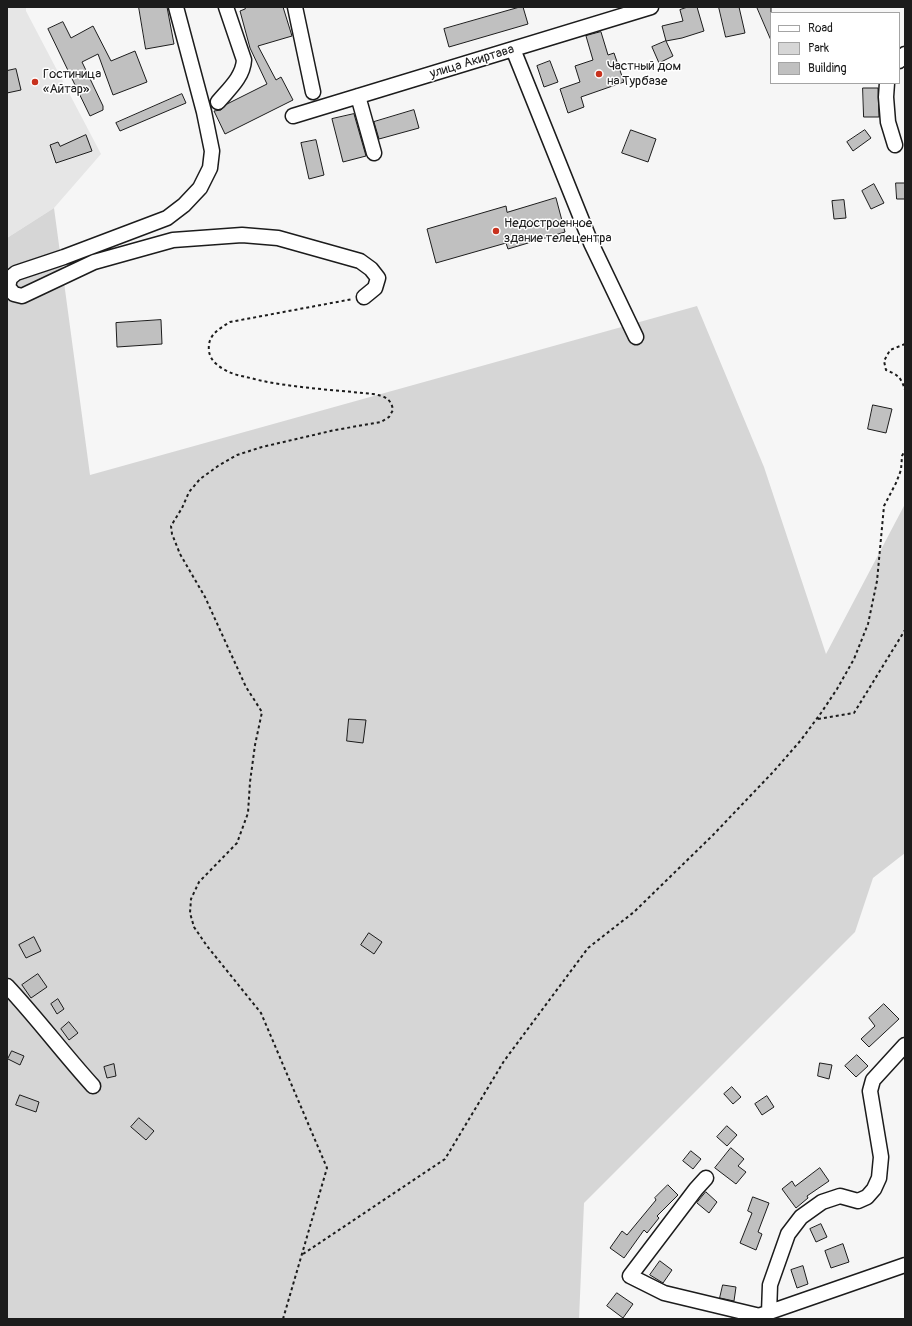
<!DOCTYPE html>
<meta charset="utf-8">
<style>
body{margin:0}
#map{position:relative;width:912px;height:1326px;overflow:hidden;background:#f6f6f6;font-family:Pangolin,sans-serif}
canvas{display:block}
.frame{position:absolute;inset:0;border:8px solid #1c1c1c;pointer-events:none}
.legend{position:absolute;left:770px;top:12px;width:130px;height:72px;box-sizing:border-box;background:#fff;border:1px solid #a4a4a4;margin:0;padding:5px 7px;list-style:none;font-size:12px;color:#1c1c1c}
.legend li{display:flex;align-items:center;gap:8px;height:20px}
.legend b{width:20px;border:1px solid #a4a4a4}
</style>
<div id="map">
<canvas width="912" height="1326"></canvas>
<div class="frame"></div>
<ul class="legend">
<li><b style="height:5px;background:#fff"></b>Road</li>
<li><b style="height:11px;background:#d6d6d6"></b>Park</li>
<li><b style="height:11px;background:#c0c0c0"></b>Building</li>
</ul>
</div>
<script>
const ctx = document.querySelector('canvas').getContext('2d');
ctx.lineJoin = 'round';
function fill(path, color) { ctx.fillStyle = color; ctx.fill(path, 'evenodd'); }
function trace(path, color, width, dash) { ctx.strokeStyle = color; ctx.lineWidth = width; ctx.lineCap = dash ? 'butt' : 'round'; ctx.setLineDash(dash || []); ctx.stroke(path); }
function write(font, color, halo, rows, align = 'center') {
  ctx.font = font + ' Pangolin,sans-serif'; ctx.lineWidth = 3; ctx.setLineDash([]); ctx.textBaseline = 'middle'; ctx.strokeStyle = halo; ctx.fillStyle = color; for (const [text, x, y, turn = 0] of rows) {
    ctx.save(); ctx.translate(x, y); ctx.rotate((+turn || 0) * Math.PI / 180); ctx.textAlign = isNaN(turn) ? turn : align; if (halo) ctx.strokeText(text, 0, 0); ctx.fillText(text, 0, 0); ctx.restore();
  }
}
fill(new Path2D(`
 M7 7H26V11L101 154 54 208 7 238Z`), '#e6e6e6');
fill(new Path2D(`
 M54 208 90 475 697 306 764 467 826 654 905 504V853L873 878 855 932 584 1203 579 1319H7V238Z`), '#d6d6d6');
const building = new Path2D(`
 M139 7H167L174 44 146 49Z
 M245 7H283L292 36 258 46 276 80 281 77 293 100 225 134 214 111 221 110 227 104 267 84 250 48 240 11 245 9Z
 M520 7H523L528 24 449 47 444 29Z
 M688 7H697L704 31 682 38 666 41 662 26 683 21 680 10Z
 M719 7H739L745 33 726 37Z
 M757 7H771V40Z
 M63 22 71 38 93 26 111 61 135 51 147 82 113 95 98 54 82 62 103 106V110L90 116 48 29Z
 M601 32 608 55 614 53 624 82 581 97 584 107 568 113 560 89 580 82 575 66 593 60 586 36Z
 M666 41 673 56 659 63 652 47Z
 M550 61 558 82 544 87 537 66Z
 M16 69 21 90 7 93V71Z
 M863 88H878L879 117H864Z
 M182 94 186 103 120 131 116 123Z
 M414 110 419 128 379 139 374 122Z
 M354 114 366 156 343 162 332 119Z
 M631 130 656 139 648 162 622 153Z
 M865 130 871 138 853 151 847 142Z
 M86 135 92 151 56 163 50 145 58 142 60 146Z
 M316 140 324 175 309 179 301 143Z
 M896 183H905V199H897Z
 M874 184 884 203 871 209 862 191Z
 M556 198 565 232 508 249 506 243 436 263 427 229 506 206 507 212Z
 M844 200 846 218 834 219 832 201Z
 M161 320 162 344 117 347 116 323Z
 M873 405 892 409 886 433 868 429Z
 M349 719 366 720 363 743 347 741Z
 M369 933 382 942 374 954 361 945Z
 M34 937 41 951 26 958 19 945Z
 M38 974 47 987 31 998 22 985Z
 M58 999 64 1009 57 1014 51 1004Z
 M884 1004 899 1019 869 1047 861 1039 875 1026 869 1018Z
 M69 1022 78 1033 69 1040 61 1029Z
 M12 1051 24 1056 20 1065 8 1059Z
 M857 1055 868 1066 856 1077 845 1066Z
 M820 1063 832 1065 829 1079 818 1076Z
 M114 1064 116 1076 107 1078 104 1067Z
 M732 1087 741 1097 733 1104 724 1094Z
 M20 1095 39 1102 36 1112 16 1105Z
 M767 1096 774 1107 762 1115 755 1104Z
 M139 1118 154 1131 146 1140 131 1127Z
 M727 1126 737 1135 727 1146 717 1137Z
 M731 1148 744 1159 738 1166 746 1172 736 1184 715 1168Z
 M691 1151 701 1159 693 1169 683 1161Z
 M820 1168 829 1181 807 1196 808 1198 796 1208 782 1189 792 1181 795 1186Z
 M668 1185 678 1195 657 1216 659 1218 647 1233 644 1230 624 1258 610 1248 622 1231 627 1235 656 1200 655 1198Z
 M706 1192 717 1202 709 1213 697 1203Z
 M753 1197 769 1203 758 1232 762 1234 756 1250 740 1243 752 1213 748 1211Z
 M821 1224 827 1237 816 1242 810 1229Z
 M843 1244 849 1262 831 1268 825 1251Z
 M660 1261 672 1270 663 1283 650 1275Z
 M803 1266 808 1284 797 1288 791 1270Z
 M723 1285 736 1287 734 1301 720 1298Z
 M617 1293 633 1304 623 1318 607 1306Z`);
fill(building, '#c0c0c0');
trace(building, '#1c1c1c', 1);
const minor = new Path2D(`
 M176 7 204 112 212 151 210 168 200 188 184 205 167 218 64 257 16 273 10 278 8 287 14 294 22 296 94 262 173 240 242 235 278 238 360 261 371 269 378 278 375 288 364 297
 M295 7 313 92
 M513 49 591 243 636 337
 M899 61 905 54
 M887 83 886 97 888 122 895 145
 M358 96 374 153
 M218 102C229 89 243 77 244 60L226 7
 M293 116 651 7
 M7 986C37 1018 63 1053 93 1086
 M706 1178 696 1189 630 1276 664 1293 760 1316
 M769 1313 770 1285 788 1234 801 1217 822 1202 840 1196 858 1201 867 1197 874 1189 879 1178 881 1157 870 1091 873 1080 905 1045
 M761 1315 905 1265`);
trace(minor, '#1c1c1c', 17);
trace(new Path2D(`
 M905 344 890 350 884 361 886 370C898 375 901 377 905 390
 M818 719 854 713 905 630
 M303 1254 445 1159 504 1061 588 948 634 912 713 835 774 771 801 740 821 713 837 689 854 659 868 624 877 581 884 506 896 483 901 470 902 456 905 450
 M283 1319 327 1168 261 1013 207 946 194 927 190 913 191 899 199 882 237 843 248 813 250 782 255 745 262 712 246 687 205 597 180 554 172 534 171 526 174 521 182 508 189 492 200 479 218 466 237 455 262 447 335 430 381 422 389 417 393 410C391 398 384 396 373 394 335 390 295 388 258 380 248 377 238 376 229 372 220 368 210 361 209 351 207 335 219 329 230 322L353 299`), '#1c1c1c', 2, [3, 3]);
trace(minor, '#fff', 14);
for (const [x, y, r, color] of [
 [599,74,4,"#c8321e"],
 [35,82,4,"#c8321e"],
 [496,231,4,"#c8321e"]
]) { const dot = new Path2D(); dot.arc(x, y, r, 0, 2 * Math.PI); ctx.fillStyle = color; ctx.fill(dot); trace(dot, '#fff', 1.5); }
write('13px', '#1c1c1c', '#fff', [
 ["улица Акиртава",472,62,-17]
]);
write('13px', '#1c1c1c', '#fff', [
 ["Частный дом",607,67],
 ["на Турбазе",607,82],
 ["Гостиница",43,75],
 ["«Айтар»",43,90],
 ["Недостроенное",504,224],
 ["здание телецентра",504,239]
], 'left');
</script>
